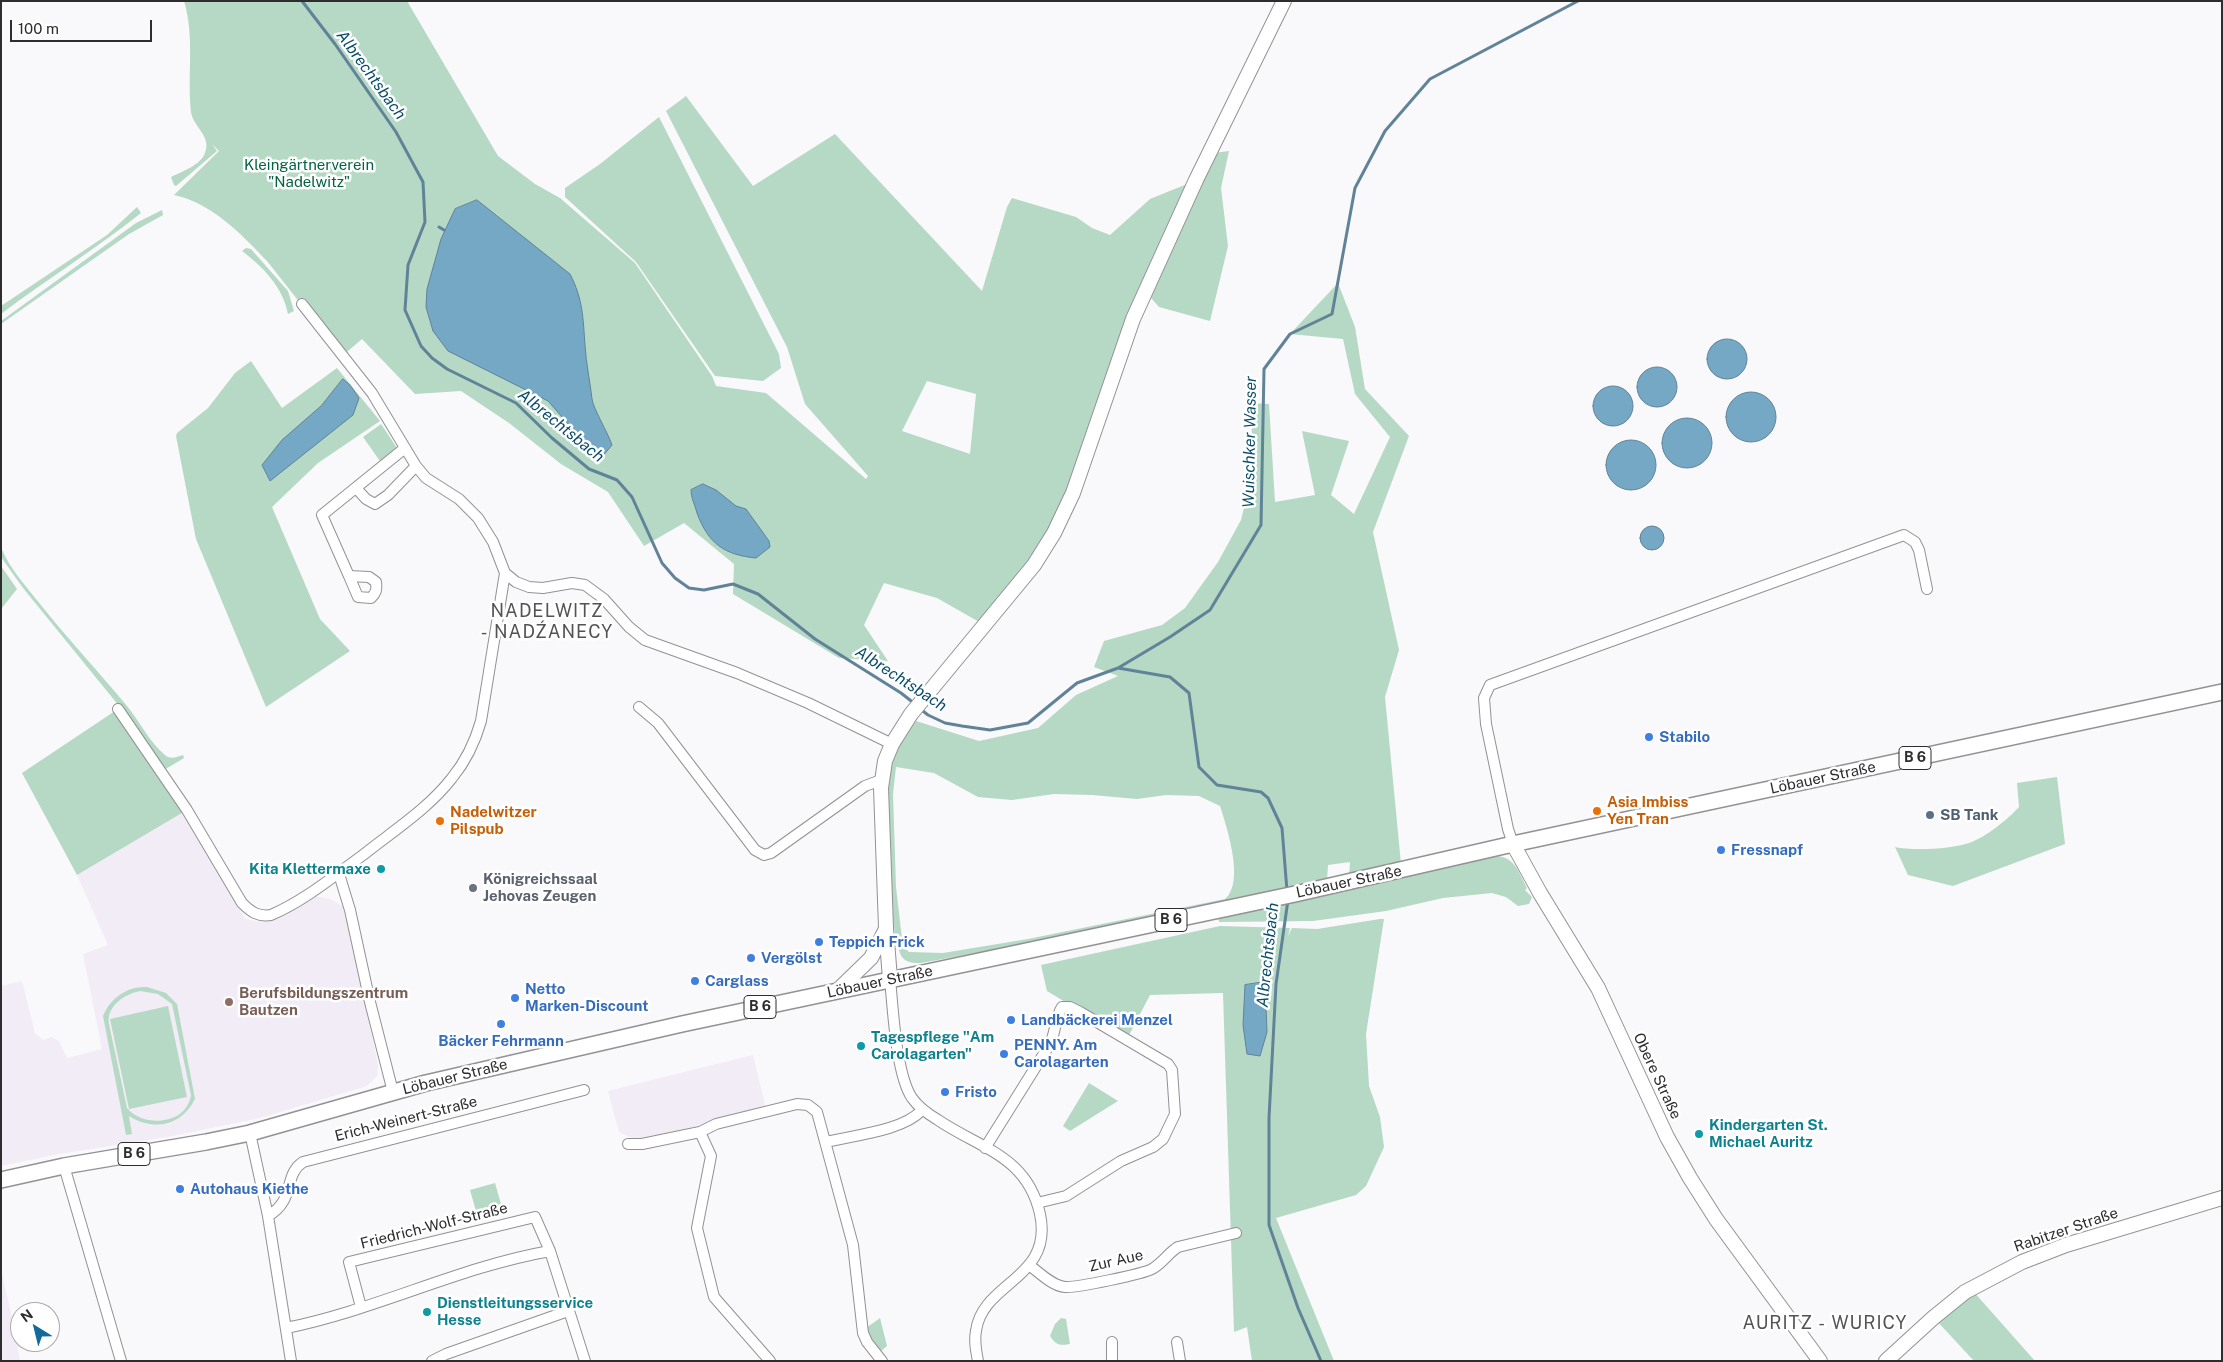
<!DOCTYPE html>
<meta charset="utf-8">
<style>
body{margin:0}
#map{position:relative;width:2223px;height:1362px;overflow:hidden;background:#f9f8fb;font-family:"Public Sans",sans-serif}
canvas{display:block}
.frame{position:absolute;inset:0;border:2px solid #2e2d2e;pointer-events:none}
.north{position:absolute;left:10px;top:1302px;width:50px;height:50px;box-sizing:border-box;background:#fff;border:1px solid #ababab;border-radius:50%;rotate:324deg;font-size:14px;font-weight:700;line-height:20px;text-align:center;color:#2e2d2e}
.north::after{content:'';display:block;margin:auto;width:18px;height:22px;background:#136b9b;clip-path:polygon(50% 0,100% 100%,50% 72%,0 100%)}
.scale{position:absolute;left:10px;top:20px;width:142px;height:22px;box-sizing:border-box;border:2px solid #2e2d2e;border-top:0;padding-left:6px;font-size:15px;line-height:18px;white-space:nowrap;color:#2e2d2e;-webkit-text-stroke:4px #fff;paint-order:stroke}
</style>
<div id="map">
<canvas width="2223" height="1362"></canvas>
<div class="frame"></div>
<div class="north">N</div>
<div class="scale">100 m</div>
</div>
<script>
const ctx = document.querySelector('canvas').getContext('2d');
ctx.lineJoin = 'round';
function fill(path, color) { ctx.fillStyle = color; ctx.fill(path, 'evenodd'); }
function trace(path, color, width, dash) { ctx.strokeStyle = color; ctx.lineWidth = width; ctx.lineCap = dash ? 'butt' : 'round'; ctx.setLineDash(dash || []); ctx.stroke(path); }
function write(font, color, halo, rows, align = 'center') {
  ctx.font = font + ' "Public Sans",sans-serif'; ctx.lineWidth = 5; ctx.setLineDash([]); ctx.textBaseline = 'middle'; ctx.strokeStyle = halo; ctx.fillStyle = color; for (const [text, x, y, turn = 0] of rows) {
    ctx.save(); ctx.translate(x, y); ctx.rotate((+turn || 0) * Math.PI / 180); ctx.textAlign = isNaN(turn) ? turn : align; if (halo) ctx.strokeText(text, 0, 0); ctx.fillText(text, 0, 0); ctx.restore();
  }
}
fill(new Path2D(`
 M187 810 245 919 261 922 273 920 315 896 330 899 344 907 378 1065 377 1076 367 1086 260 1118 168 1137 59 1154 1 1166V986L22 981 35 1033 43 1040 51 1037 59 1041 67 1058 102 1049 83 954 108 945 77 875Z
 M753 1055 766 1109 639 1141 619 1132 608 1091Z
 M1 1269 11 1313 20 1361H1Z`), '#f2ecf6');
fill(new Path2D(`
 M184 1H407L498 156 535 184 560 198 635 263 712 376 716 386 766 393 866 479 868 476 805 404 787 347 666 111 686 96 753 186 835 134 982 291 1007 207 1012 198 1076 217 1092 228 1110 235 1150 199 1187 184 1058 519 1034 559 981 623 937 598 884 583 864 625 888 661 839 658 733 594 734 564 684 523 644 546 608 492 561 464 509 423 461 391 415 394 362 339 342 356 267 261C241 234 212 203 174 195L219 151 212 144 217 151 176 186 174 185 171 177C181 172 201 165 205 153 212 136 193 127 191 112 187 75 195 37 184 1ZM927 381 976 394 970 454 902 431Z
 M659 117 779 354 781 368 763 381 715 376 636 262 565 197V188L600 164Z
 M1229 151 1221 188 1228 246 1210 321 1159 307 1151 298 1165 257 1214 153Z
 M137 207 141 213C96 249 47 279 1 314V306L107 235Z
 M162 210 163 215 129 234 1 324V321L136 223Z
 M246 248 251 249 288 291 294 311 288 314C283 287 263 267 242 251Z
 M1338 283 1355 327 1365 389 1409 436 1373 532 1399 650 1385 697 1401 864 1349 876 1350 862 1328 865 1327 880 1048 940 921 963C915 963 907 963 903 958 888 941 885 793 890 768 894 750 906 736 916 721L979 741 1038 728 1076 695 1118 676 1094 667 1104 641 1162 625 1185 608 1218 562 1241 520 1253 471 1251 403 1269 404 1275 502 1315 495 1302 431 1349 441 1331 495 1354 514 1390 437 1355 394 1343 339 1290 334ZM896 767 934 773 978 797 1012 800 1054 794 1092 795 1137 799 1166 795 1199 796 1220 806C1227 828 1245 882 1225 899L1028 939 943 953 909 952 904 947 902 939 896 887 893 794Z
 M251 361 282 408 337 368 380 421 318 463 272 507 320 619 350 651 266 707 196 539 176 436 177 433 208 408 235 373Z
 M381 424 399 451 382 464 363 437Z
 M1 547C9 568 26 586 40 604 68 639 99 672 127 706 140 722 150 743 165 755 170 760 177 757 183 755L184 758 164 770 124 712 23 588 1 557Z
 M1 566 17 589 1 609Z
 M118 709 187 810 77 875 22 773Z
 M2057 777 2065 844 1953 886 1908 875 1895 847C1912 851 1953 849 1969 843 1986 837 2007 820 2019 807L2017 783Z
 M1496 856C1515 857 1519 873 1527 888L1525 890 1532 897 1529 904 1518 906 1506 897 1492 893 1443 898 1386 911 1313 921 1219 922 1218 915Z
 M1380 919H1384L1366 1034 1369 1086 1380 1117 1384 1147 1366 1186 1356 1195 1276 1218 1334 1361H1252L1247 1327 1234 1332 1223 993 1150 995 1127 1039 1047 991 1041 965 1220 926 1290 928 1288 936 1292 928 1317 929Z
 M147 987 166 993 177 1004 195 1099C181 1127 153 1131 129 1116L132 1134 126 1135 103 1016C111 997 128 986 147 987ZM140 991 158 994 172 1004 191 1095C187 1125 143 1128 127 1108L109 1024C106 1006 125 994 140 991Z
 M168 1006 187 1097 129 1109 110 1019Z
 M1089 1083 1118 1101 1070 1131 1063 1126Z
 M495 1183 503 1211 478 1218 470 1190Z
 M1973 1291 2035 1361H1974L1936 1320Z
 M880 1318 887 1346 880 1352 872 1344 866 1328Z
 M1061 1318 1066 1319 1070 1344C1060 1346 1056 1345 1050 1336L1055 1324Z`), '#b5d9c4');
const water = new Path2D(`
 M477 200 570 274C583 299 583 318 585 345 586 363 590 381 592 399 593 408 608 433 612 445L602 457 581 443 570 426 548 401 448 351 433 331 426 307 427 289 441 239 455 209Z
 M1707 359a20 20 0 1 1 40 0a20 20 0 1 1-40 0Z
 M1637 387a20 20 0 1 1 40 0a20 20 0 1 1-40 0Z
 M343 379 350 385 359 398 353 415 270 481 262 465 282 440 321 406Z
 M1593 406a20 20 0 1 1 40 0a20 20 0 1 1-40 0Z
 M1726 417a25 25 0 1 1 50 0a25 25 0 1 1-50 0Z
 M1662 443a25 25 0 1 1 50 0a25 25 0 1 1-50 0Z
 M1606 465a25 25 0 1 1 50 0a25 25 0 1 1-50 0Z
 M703 484 716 490 736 506 746 509 769 541 770 547 756 558C724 555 708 543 697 513 695 505 691 498 691 490Z
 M1640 538a12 12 0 1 1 24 0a12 12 0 1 1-24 0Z
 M1265 982 1267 1032 1260 1056 1247 1054 1243 1025 1245 985Z`);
fill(water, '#75a8c5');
trace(water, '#608398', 1);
trace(new Path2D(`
 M302 1 335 44 396 132 423 182 425 222 408 265 405 310 421 346 432 358 447 369 516 403 552 438 589 469 617 480 632 497 662 563 675 578 689 588 704 590 733 584 758 594 815 639 901 693 915 704
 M439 227 444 230
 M1118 668 1170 637 1210 610 1261 525 1264 369 1290 334 1332 314 1355 188 1385 131 1430 79 1578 1
 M919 708 928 715 945 723 962 726 990 730 1028 723 1077 683 1118 668 1170 677 1189 693 1199 767 1217 785 1261 792 1268 798 1282 828 1287 891
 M1288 900 1276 984 1269 1118V1225L1298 1308 1321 1361`), '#608398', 3);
const street = new Path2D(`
 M302 304 372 393 416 466 426 478 459 499 478 518 493 542 505 573 516 582 529 587 543 588 572 583 585 585 604 599 629 627 645 640 737 673 808 703 892 744
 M356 488 366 499 375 504 388 495 416 466
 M349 576 358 597 371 598C376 593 377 590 376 582L369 577 349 576 322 515 405 448
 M639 707 658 723 755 850 764 855 771 853 865 786 881 780
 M118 709 187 810 242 903C251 912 258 917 271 915 304 901 334 876 363 855 393 831 428 809 452 778 466 761 475 742 481 721L505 573
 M1513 844 1508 829 1486 724 1484 698 1490 685 1904 535 1915 542 1919 550 1927 589
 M339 874 350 910 370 1002 393 1092
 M890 979C893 1009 896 1074 912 1098 919 1108 928 1114 938 1120 981 1149 1027 1156 1040 1214 1054 1279 982 1282 976 1331 974 1341 976 1351 978 1361
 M700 1132 716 1124 797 1104 808 1105 817 1112 853 1245 863 1333 867 1342 882 1361
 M250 1133 268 1216 291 1361
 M826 1142C854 1135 903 1131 922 1110
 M628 1144H642L700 1132 711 1156 697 1228 714 1297 770 1361
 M985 1148 1050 1044C1056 1031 1055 1018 1062 1007H1070L1080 1012 1168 1064 1172 1070 1175 1114 1163 1139 1153 1147 1121 1161 1066 1196 1037 1203
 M64 1166 121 1361
 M268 1216C296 1200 283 1175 303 1162L584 1090
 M1029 1265C1039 1272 1052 1286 1065 1287 1076 1288 1143 1274 1152 1269 1164 1262 1168 1253 1178 1247L1236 1233
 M361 1307 349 1262 535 1217 550 1251
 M286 1328C376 1310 459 1267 550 1251L585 1361
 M1177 1342 1180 1361
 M432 1361 446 1354 568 1311
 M1112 1361V1342`);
const secondary = new Path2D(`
 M1513 844 1540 893 1598 988 1667 1137 1690 1178 1716 1219 1820 1361
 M890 979 886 928 881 788 885 761 892 744 911 714 1034 565 1054 533 1073 493 1133 319 1196 180 1284 1
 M838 990 871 958 886 929
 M1886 1361 1933 1318 1965 1292 2022 1262 2066 1245 2222 1198`);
const primary = new Path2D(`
 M1 1180 64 1166 206 1142 250 1133 426 1083 682 1024 1295 894 1513 844 2222 692`);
trace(street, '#939194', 12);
trace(secondary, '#939194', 16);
trace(primary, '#939194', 18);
trace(street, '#fff', 10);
trace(secondary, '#fff', 14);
trace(primary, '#fff', 15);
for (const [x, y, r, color] of [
 [1649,737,5,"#3f7fe0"],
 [1597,811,5,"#e8710a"],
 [1930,815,5,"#5c6f8a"],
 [440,821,5,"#e8710a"],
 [1721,850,5,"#3f7fe0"],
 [381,869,5,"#0f9aa8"],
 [473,888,5,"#6b7280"],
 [819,942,5,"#3f7fe0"],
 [751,958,5,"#3f7fe0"],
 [695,981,5,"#3f7fe0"],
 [515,998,5,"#3f7fe0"],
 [229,1002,5,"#8d6e63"],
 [1011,1020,5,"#3f7fe0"],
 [501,1024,5,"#3f7fe0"],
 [861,1046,5,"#0f9aa8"],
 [1004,1054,5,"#3f7fe0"],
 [945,1092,5,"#3f7fe0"],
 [1699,1134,5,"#0f9aa8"],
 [180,1189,5,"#3f7fe0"],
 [427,1312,5,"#0f9aa8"]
]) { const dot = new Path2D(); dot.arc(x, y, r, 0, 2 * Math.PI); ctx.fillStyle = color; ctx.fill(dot); trace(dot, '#fff', 2); }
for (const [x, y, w] of [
 [1915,758,32],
 [1171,920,32],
 [760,1007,32],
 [134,1154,32]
]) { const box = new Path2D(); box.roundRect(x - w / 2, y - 11.5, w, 23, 4); ctx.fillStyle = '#fff'; ctx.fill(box); trace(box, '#2e2d2e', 1); }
write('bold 14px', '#2e2d2e', null, [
 ["B 6",1915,758],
 ["B 6",1171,920],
 ["B 6",760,1007],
 ["B 6",134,1154]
]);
write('15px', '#046340', '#fff', [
 ["Kleingärtnerverein",309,165],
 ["\"Nadelwitz\"",309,182]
]);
write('bold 15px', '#366cbe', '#fff', [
 ["Stabilo",1659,737],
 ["Fressnapf",1731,850],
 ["Teppich Frick",829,942],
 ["Vergölst",761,958],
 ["Carglass",705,981],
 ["Netto",525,989],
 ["Marken-Discount",525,1006],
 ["Landbäckerei Menzel",1021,1020],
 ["Bäcker Fehrmann",501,1041,"center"],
 ["PENNY. Am",1014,1045],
 ["Carolagarten",1014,1062],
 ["Fristo",955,1092],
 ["Autohaus Kiethe",190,1189]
], 'left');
write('15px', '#2e2d2e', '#fff', [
 ["Löbauer Straße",1823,778,-12],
 ["Löbauer Straße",1349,882,-12],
 ["Löbauer Straße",880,982,-12],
 ["Obere Straße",1657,1076,65],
 ["Löbauer Straße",455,1077,-14],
 ["Erich-Weinert-Straße",406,1119,-14],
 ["Friedrich-Wolf-Straße",434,1226,-14],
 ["Rabitzer Straße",2066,1230,-19],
 ["Zur Aue",1116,1261,-13]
]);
write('bold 15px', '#c56008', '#fff', [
 ["Asia Imbiss",1607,802],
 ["Yen Tran",1607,819],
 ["Nadelwitzer",450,812],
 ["Pilspub",450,829]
], 'left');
write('bold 15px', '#4e5e75', '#fff', [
 ["SB Tank",1940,815]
], 'left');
write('bold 15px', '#0d838f', '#fff', [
 ["Kita Klettermaxe",371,869,"right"],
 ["Tagespflege \"Am",871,1037],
 ["Carolagarten\"",871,1054],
 ["Kindergarten St.",1709,1125],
 ["Michael Auritz",1709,1142],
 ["Dienstleitungsservice",437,1303],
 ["Hesse",437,1320]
], 'left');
write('bold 15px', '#5b616d', '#fff', [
 ["Königreichssaal",483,879],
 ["Jehovas Zeugen",483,896]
], 'left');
write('bold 15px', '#785e54', '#fff', [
 ["Berufsbildungszentrum",239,993],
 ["Bautzen",239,1010]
], 'left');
write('italic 16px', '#0a4d6b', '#fff', [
 ["Albrechtsbach",371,75,54],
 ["Albrechtsbach",561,426,39],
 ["Wuischker Wasser",1250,442,-89],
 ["Albrechtsbach",901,679,33],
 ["Albrechtsbach",1268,955,-84]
]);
ctx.letterSpacing = '1px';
write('18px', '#535254', '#fff', [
 ["NADELWITZ",547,611],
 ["- NADŹANECY",547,632],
 ["AURITZ - WURICY",1825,1323]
]);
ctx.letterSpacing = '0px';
</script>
